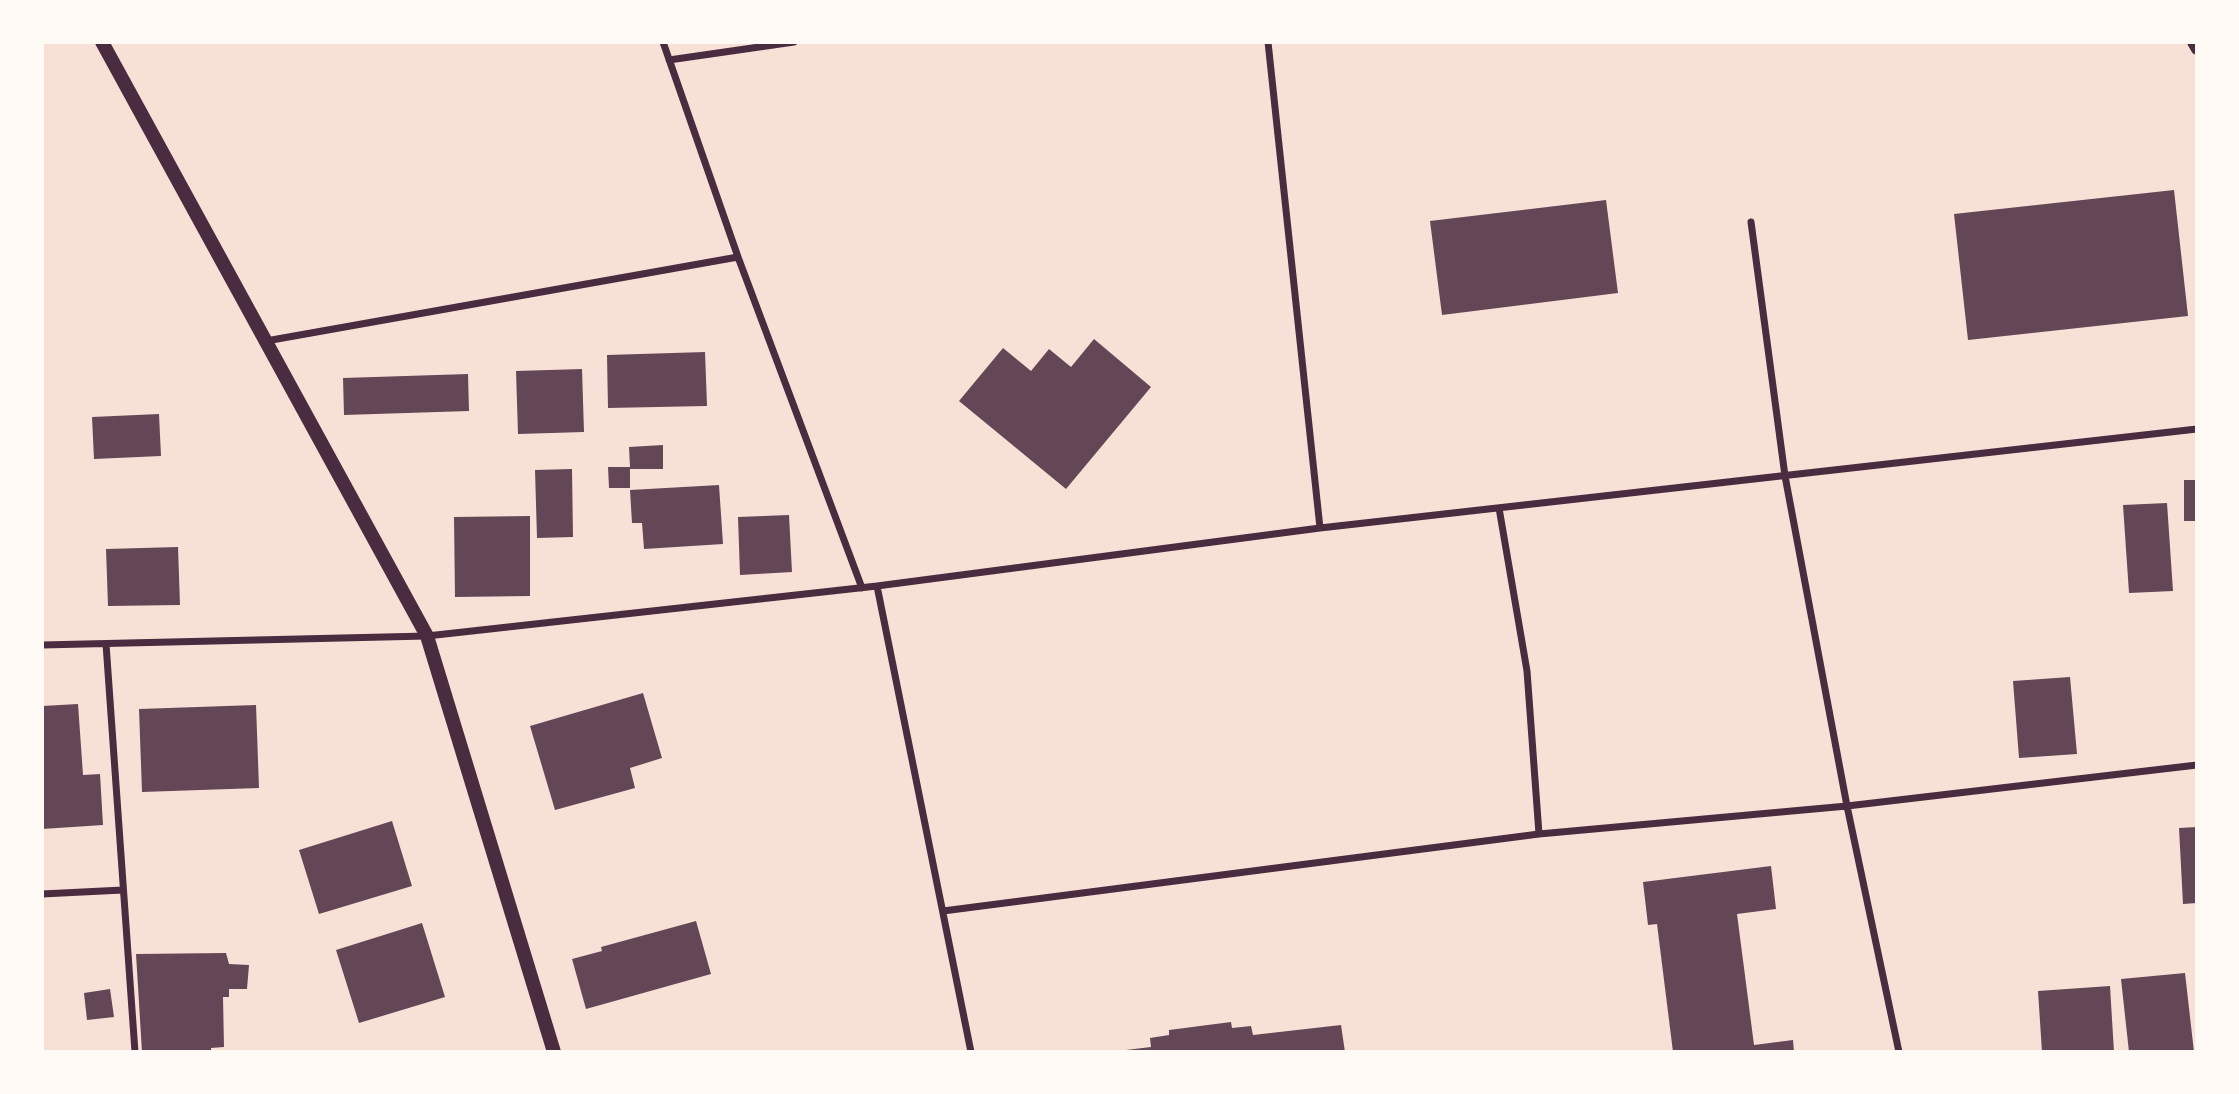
<!DOCTYPE html>
<style>
body{margin:0}
#map{position:relative;width:2239px;height:1094px;overflow:hidden;background:#f7e1d7;font-family:"Work Sans",sans-serif}
canvas{display:block}
.frame{position:absolute;inset:0;border:44px solid #fffaf5;pointer-events:none}
</style>
<div id="map">
<canvas width="2239" height="1094"></canvas>
<div class="frame"></div>
</div>
<script>
const ctx = document.querySelector('canvas').getContext('2d');
ctx.lineJoin = 'round';
function fill(path, color) { ctx.fillStyle = color; ctx.fill(path, 'evenodd'); }
function trace(path, color, width, dash) { ctx.strokeStyle = color; ctx.lineWidth = width; ctx.lineCap = dash ? 'butt' : 'round'; ctx.setLineDash(dash || []); ctx.stroke(path); }
fill(new Path2D(`
 M2174 190 2188 316 1968 340 1954 214Z
 M1606 200 1618 293 1442 315 1430 221Z
 M1094 339 1151 387 1066 489 959 401 1003 348 1031 371 1049 349 1071 367Z
 M705 352 707 406 608 408 607 355Z
 M582 369 584 432 518 434 516 371Z
 M468 374 469 411 344 415 343 378Z
 M159 414 161 456 94 459 92 417Z
 M663 445V469H630V488H609L608 467H630L629 447Z
 M572 469 573 537 537 538 535 470Z
 M2184 480H2197V521H2184Z
 M719 485 723 544 644 549 642 523H632L630 490Z
 M2167 503 2173 591 2129 593 2123 505Z
 M789 515 792 572 740 575 738 517Z
 M530 516V596L455 597 454 517Z
 M178 547 180 605 108 606 106 549Z
 M2070 677 2077 754 2019 758 2013 681Z
 M643 693 662 758 630 768 635 788 555 810 530 726Z
 M78 704 83 775 100 774 103 825 42 829V706Z
 M256 705 259 788 142 792 139 709Z
 M392 821 412 886 319 914 299 850Z
 M2197 827V903L2183 904 2179 828Z
 M1771 866 1776 909 1737 914 1754 1045 1793 1040 1794 1052H1673L1657 924 1648 925 1643 882Z
 M696 921 711 974 586 1009 572 959 602 951 601 947Z
 M422 923 445 997 359 1023 336 950Z
 M226 953 229 964 249 965 247 989H229V997H223L224 1047 211 1048V1052H142L136 954Z
 M2185 973 2194 1052H2129L2121 979Z
 M2110 986 2114 1052H2042L2038 991Z
 M110 989 114 1017 87 1020 84 993Z
 M1231 1022 1232 1028 1251 1026 1253 1035 1341 1025 1345 1052H1126V1050L1151 1047 1150 1038 1169 1035V1030Z`), '#644757');
trace(new Path2D(`
 M663 42 738 257 862 588
 M1268 42 1320 528
 M669 60 794 42
 M1751 222 1785 476 1847 806 1899 1052
 M266 341 738 257
 M1499 508 1527 671 1539 834
 M877 586 971 1052
 M106 644 135 1052
 M42 645 427 636 877 586 1320 528 2197 429
 M42 894 123 890
 M943 911 1539 834 1847 806 2197 765`), '#4a2c40', 7);
trace(new Path2D(`
 M2193 42 2197 49`), '#4a2c40', 12);
trace(new Path2D(`
 M102 42 427 636 554 1052`), '#4a2c40', 14);
</script>
